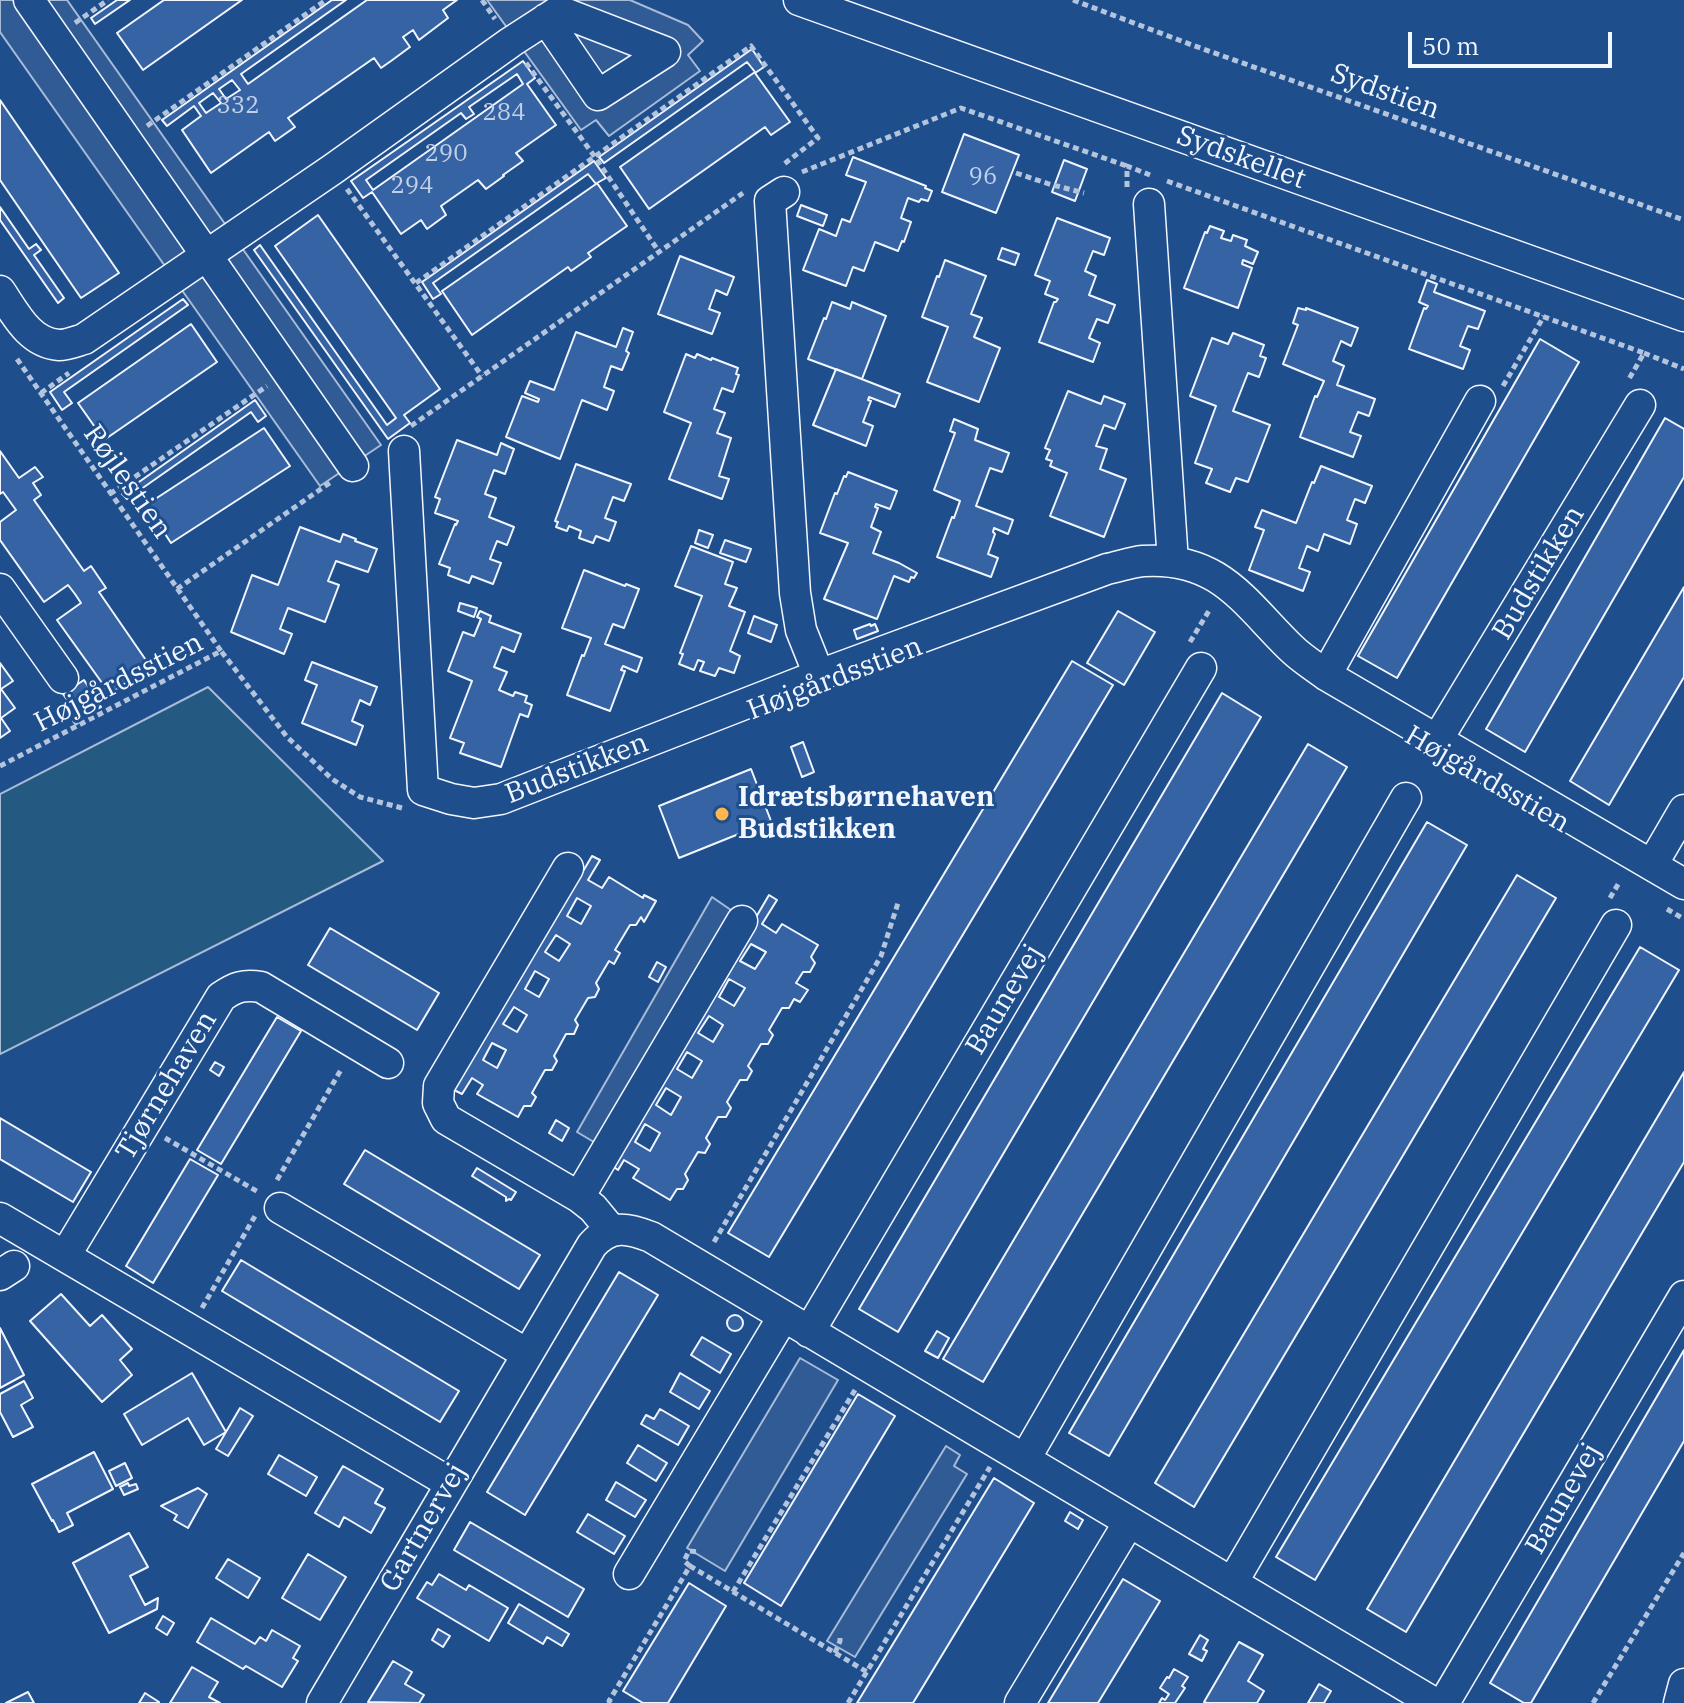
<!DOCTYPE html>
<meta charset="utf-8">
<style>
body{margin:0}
#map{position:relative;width:1684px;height:1703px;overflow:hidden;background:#1f4e8c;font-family:"IBM Plex Serif",serif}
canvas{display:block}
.scale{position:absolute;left:1408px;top:32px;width:204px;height:36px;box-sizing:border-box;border:4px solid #f2f6ff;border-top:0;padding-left:10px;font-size:24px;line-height:28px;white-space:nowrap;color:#f2f6ff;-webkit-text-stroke:6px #1f4e8c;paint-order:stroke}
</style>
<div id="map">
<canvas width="1684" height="1703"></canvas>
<div class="scale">50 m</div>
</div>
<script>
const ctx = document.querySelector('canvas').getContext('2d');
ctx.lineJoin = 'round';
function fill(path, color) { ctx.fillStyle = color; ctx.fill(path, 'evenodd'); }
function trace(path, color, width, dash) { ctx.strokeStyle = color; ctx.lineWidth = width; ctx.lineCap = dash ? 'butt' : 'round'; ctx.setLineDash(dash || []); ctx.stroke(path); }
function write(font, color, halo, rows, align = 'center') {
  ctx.font = font + ' "IBM Plex Serif",serif'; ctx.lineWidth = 6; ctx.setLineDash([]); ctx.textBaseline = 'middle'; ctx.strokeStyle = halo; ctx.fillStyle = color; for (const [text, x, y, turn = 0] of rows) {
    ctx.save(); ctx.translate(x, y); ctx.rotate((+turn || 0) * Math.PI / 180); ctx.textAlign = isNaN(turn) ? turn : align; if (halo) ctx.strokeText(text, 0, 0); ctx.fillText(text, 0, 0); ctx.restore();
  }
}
const green = new Path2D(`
 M208 687 383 861 0 1054V794Z`);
fill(green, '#245a82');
trace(green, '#a8bbd7', 2);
const parking = new Path2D(`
 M0 0H67L381 445 320 486 0 32Z
 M487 0H630L688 25 703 41 688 55 700 71 609 136 596 120 581 130Z
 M712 897 744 919 609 1151 577 1132Z
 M800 1358 838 1380 725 1571 687 1548Z
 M946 1446 960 1455 954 1466 967 1474 855 1657 827 1641Z`);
fill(parking, '#305b95');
trace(parking, '#a8bbd7', 2);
const building = new Path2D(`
 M117 0H130L95 24 91 18Z
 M164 0H242L143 70 117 33Z
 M332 0H346L241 74 248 84 367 0H457L443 10 448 18 419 40 413 30 403 37 410 47 391 61 381 68 374 58 288 118 295 127 275 141 269 132 211 173 182 130 201 116 194 106 167 126 162 120ZM232 80 240 90 226 99 219 89ZM213 93 221 103 206 113 199 103Z
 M752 49 764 67 755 73 790 122 771 135 765 127 649 209 620 167 755 72 747 62 604 163 599 157Z
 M523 61 535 78 527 84 556 125 516 153 523 161 503 175 504 176 486 189 478 180 441 206 446 215 427 229 421 220 401 234 372 192 363 198 351 181ZM517 74 523 84 373 190 366 180 461 113 466 119 474 114 469 107Z
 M0 100 119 273 81 298 0 180Z
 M964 134 1019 155 996 213 942 192Z
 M853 157 926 186 925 188 932 191 928 201 921 199 919 202 908 198 901 218 911 222 904 242 902 241 898 251 875 242 864 271 853 267 846 286 803 270 819 229 836 236 842 219 850 222 866 182 846 175Z
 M1064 160 1087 169 1075 201 1052 192Z
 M594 161 606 178 597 183 627 226 588 253 591 257 571 271 568 267 472 335 442 291 596 184 588 174 433 283 441 294 433 299 422 282Z
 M801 205 827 215 823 226 797 216Z
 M0 207 29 249 36 244 41 250 34 255 64 298 58 303 0 220Z
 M318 215 440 389 404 415 410 423 388 439 254 250 260 245 387 425 396 418 275 246Z
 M1057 218 1110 238 1104 255 1093 251 1085 271 1096 276 1089 295 1115 305 1108 323 1097 319 1089 338 1100 343 1093 362 1039 342 1054 302H1056L1058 299 1045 294 1050 281 1035 275Z
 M1210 226 1224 231 1221 238 1231 241 1233 235 1247 240 1245 246 1258 252 1253 264 1243 260 1242 264 1252 268 1238 308 1184 288 1205 232 1207 233Z
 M1002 248 1019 254 1015 265 998 259Z
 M680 256 734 277 727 295 716 290 709 309 720 313 712 334 658 314Z
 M945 260 986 276 971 314 982 318 974 337 1000 348 979 402 927 382 948 327 922 317 937 276 939 277Z
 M1427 280 1437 284 1434 292 1485 311 1478 329 1468 326 1460 346 1470 350 1463 369 1409 349 1424 308 1426 309 1428 306 1419 302Z
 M183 299 188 305 64 392 72 403 62 410 50 392Z
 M832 302 850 309 852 302 886 316 862 379 808 359 824 318 826 319Z
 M1298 308 1306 310V308L1358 328 1351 346 1341 341 1333 361 1344 366 1337 385 1375 399 1369 416 1358 412 1350 432 1361 436 1353 457 1300 437 1315 396 1317 397 1324 381 1283 364 1298 325 1293 323Z
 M191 324 217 362 104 440 78 403Z
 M623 328 633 332 626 351 629 353 622 370 611 366 604 387 614 391 607 410 582 400 560 459 506 437 522 396 538 402 539 399 525 393 530 381 554 390 576 332 616 347Z
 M1233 333 1264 345 1260 356 1266 358 1259 377 1248 373 1233 411 1270 425 1248 482 1236 478 1230 492 1206 483 1212 469 1195 463 1216 406 1190 396 1212 338 1228 344Z
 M1540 339 1579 362 1397 678 1358 656Z
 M686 354 695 358 697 354 711 360 712 358 738 368 736 374 739 375 733 392 722 388 714 409 725 413 717 433 731 438 719 476 729 479 722 499 669 479 691 423 664 412Z
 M836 369 900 394 895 407 869 397 868 400 871 401 863 422 873 426 866 446 813 425Z
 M1068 391 1101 404 1104 396 1125 404 1115 429 1104 425 1096 446 1107 449 1100 469 1126 479 1104 537 1050 516 1067 473 1050 466 1052 461 1046 459 1050 450 1045 448Z
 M255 400 266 416 258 422 251 412 127 499 122 494Z
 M1665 418 1684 429V477L1525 752 1486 729Z
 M954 419 978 429 975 440 1009 453 1002 472 990 468 976 506 1013 520 1008 534 994 528 993 532 995 534 988 554 998 558 991 577 937 557 952 517 954 518 960 501 934 490 955 433 950 431Z
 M264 428 290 466 171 543 146 505Z
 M457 440 497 455 501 443 514 449 505 474 494 470 485 494 496 498 489 517 514 527 507 545 497 541 490 559 501 563 493 584 472 576 469 583 448 575 450 568 439 564 455 524 456 525 458 521 435 513 440 499 435 497Z
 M0 451 19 478 35 467 43 477 33 483 41 495 34 500 84 571 91 566 106 588 99 592 150 666 110 694 57 620 81 603 75 594 68 585 44 602 0 540V522L16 510 3 492 0 494Z
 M576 464 631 484 624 501 613 497 605 518 616 522 609 541 596 536 593 543 579 538 581 531 569 526 567 531 556 527 558 522 555 521Z
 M1321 466 1372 486 1365 503 1355 499 1347 520 1357 524 1350 544 1324 534 1318 551 1307 546 1299 568 1310 572 1303 591 1249 570 1264 530 1255 527 1262 510 1296 523 1312 482 1314 483Z
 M848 472 897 491 890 509 876 504 875 507 878 508 871 527 881 532 873 553 899 563 917 573 914 578 911 577 909 582 894 576 877 619 824 599 848 543 820 533 835 493 837 494 844 476 846 477Z
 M300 527 340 542 343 534 356 539 355 541 377 549 368 572 336 561 328 581 339 585 325 622 288 608 280 629 292 634 284 654 231 632 252 575 278 585Z
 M699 530 713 535 708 548 695 543Z
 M725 540 751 549 746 562 720 553Z
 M691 546 733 562 725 584 737 588 729 606 745 612 730 651 740 656 734 673 719 668 715 676 700 671 704 662 698 660 694 670 679 664 683 654 680 653 702 596 675 586Z
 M584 570 625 586 626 584 639 589 624 628 613 624 605 644 642 658 637 672 623 666 621 670 625 671 610 711 567 695 582 655 584 656 591 638 562 628Z
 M1684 587V677L1609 805 1570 781Z
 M460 603 477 608 474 617 458 611Z
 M480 611 491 616 489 622 521 634 514 652 502 647 494 667 507 672 499 690 513 696 515 692 527 696 525 702 532 705 528 717 520 714 501 767 460 753 464 743 450 738 472 681 448 671 463 632 474 636 481 619 477 617Z
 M1118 611 1155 632 1124 685 1087 663Z
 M754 616 777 625 771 642 748 633Z
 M870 624 871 626 875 624 878 631 857 639 854 630Z
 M1072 661 1113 685 769 1257 728 1233Z
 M312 662 377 687 370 705 360 700 352 721 363 726 356 745 302 723 317 685 305 680Z
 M0 663 13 681 1 689 15 708 1 718 10 731 0 738Z
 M84 680 101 707 79 717 63 694Z
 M1222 693 1261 717 898 1332 859 1309Z
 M803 742 814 772 802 777 791 747Z
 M1308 744 1347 767 983 1382 943 1359Z
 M751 769 771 821 679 858 659 806Z
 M1427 822 1467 845 1109 1456 1069 1433Z
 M592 856 600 860 588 880 602 888 609 877 643 898 644 895 656 901 644 922 641 917 636 925H630L615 950 620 953 614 964 609 961 596 983 599 989 595 997 588 998 575 1020 578 1025 574 1034H566L554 1056 557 1061 552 1070H545L532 1093 536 1097 531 1106H524L518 1117 477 1094 483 1085 472 1078 462 1094 454 1090ZM577 898 591 906 581 924 567 916ZM556 935 570 944 559 961 545 952ZM535 971 549 979 539 997 525 989ZM514 1007 527 1015 517 1032 503 1024ZM492 1043 506 1050 497 1068 483 1060Z
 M1517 875 1556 898 1194 1507 1155 1483Z
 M769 895 777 900 762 924 776 933 782 924 818 945 811 957 815 963 810 972H803L796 983 808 990 800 1002 794 999 789 1008H782L769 1030 773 1035 768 1044H761L748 1066 752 1071 747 1080H740L727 1102 731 1108 726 1117H718L706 1138 710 1144 705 1153 698 1152 685 1174 688 1180 683 1189H677L670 1200 633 1178 639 1169 624 1160 618 1170 611 1165ZM751 944 766 952 755 969 740 961ZM729 979 745 988 734 1006 719 997ZM709 1016 723 1025 713 1042 698 1033ZM687 1052 702 1061 692 1078 677 1069ZM666 1088 681 1097 671 1115 656 1105ZM645 1124 660 1133 650 1151 635 1142Z
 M330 928 439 993 417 1030 308 965Z
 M1640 947 1679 970 1315 1580 1276 1557Z
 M657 962 666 967 658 982 649 977Z
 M277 1017 301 1031 221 1164 197 1150Z
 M215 1062 224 1067 219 1076 210 1070Z
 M1684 1072V1162L1406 1632 1367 1609Z
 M0 1118 91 1172 73 1202 0 1159Z
 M556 1120 569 1128 562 1141 549 1133Z
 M365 1150 540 1255 519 1289 344 1184Z
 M190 1159 218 1175 153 1283 126 1266Z
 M477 1168 516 1192 511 1200 509 1199 506 1201V1197L472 1176Z
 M241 1260 459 1391 440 1422 222 1291Z
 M619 1272 658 1295 525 1515 487 1492Z
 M61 1294 90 1326 102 1315 132 1349 120 1360 132 1375 102 1402 30 1321Z
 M727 1323a8 8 0 1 1 16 0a8 8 0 1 1-16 0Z
 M0 1328 24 1375 0 1388Z
 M937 1331 949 1338 938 1358 925 1351Z
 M702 1337 731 1354 720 1373 691 1355Z
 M1684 1350V1441L1531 1703H1524L1490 1683Z
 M192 1373 226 1432 204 1445 188 1418 142 1445 124 1414Z
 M680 1373 710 1391 699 1409 670 1392Z
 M24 1381 33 1398 21 1405 33 1427 13 1437 0 1412V1394Z
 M858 1394 895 1416 781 1606 744 1583Z
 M240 1408 253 1416 228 1456 216 1449Z
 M660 1409 689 1426 678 1445 641 1424 646 1415 654 1419Z
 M638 1445 667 1463 656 1481 627 1463Z
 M94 1452 113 1489 67 1513 73 1525 59 1532 53 1520 52 1521 32 1484Z
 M279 1455 317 1477 306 1496 268 1474Z
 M125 1463 132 1478 116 1486 109 1471Z
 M343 1466 383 1489 375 1503 385 1508 371 1533 344 1517 339 1527 315 1513Z
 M994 1478 1034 1503 913 1703H857Z
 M616 1482 646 1500 635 1517 606 1500Z
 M128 1483 129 1486 136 1484 138 1489 124 1495 120 1487Z
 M198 1488 207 1494 188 1528 174 1520 177 1515 161 1506Z
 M1070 1512 1083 1520 1078 1529 1065 1521Z
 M588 1514 625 1536 614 1554 577 1532Z
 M470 1522 584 1589 568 1617 454 1550Z
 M129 1533 148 1567 130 1576 145 1605 158 1598 157 1609 109 1633 73 1563Z
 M308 1554 346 1577 320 1620 282 1598Z
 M228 1559 260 1578 248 1598 216 1578Z
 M439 1574 466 1590 469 1585 508 1608 489 1641 417 1598 427 1582 432 1585Z
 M1123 1579 1160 1601 1098 1703H1048Z
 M689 1583 726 1606 668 1703H643L623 1691Z
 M519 1604 569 1634 562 1646 547 1637 543 1644 508 1623Z
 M163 1616 174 1623 167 1635 156 1628Z
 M211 1618 255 1644 260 1637 266 1641 272 1630 300 1646 293 1658 298 1661 282 1687 246 1666 243 1669 197 1642Z
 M438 1629 450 1636 443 1647 432 1640Z
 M1200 1635 1208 1640 1203 1649 1207 1651 1202 1661 1189 1654Z
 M1239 1642 1263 1655 1248 1681 1264 1691 1257 1703H1207L1204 1702Z
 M393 1661 412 1672 405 1684 424 1695 419 1703 368 1702Z
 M192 1667 218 1682 209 1697 220 1703H170Z
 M1174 1669 1188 1677 1182 1686 1185 1688 1175 1703H1159L1162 1698 1165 1700 1169 1694 1160 1688 1167 1677 1169 1678Z
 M1319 1684 1331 1691 1324 1703H1308Z
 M28 1692 34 1703H6Z
 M145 1693 159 1702V1703H139Z`);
fill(building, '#3563a3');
trace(building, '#f2f6ff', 2);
const minor = new Path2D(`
 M29 0 353 466
 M799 0 1684 316
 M784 192 770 201 795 593 801 630 819 675
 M1149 204 1173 562
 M0 291C15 313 29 343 59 345 67 345 77 341 84 339L333 169 511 42 559 11 665 52 598 95 546 19
 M404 451 423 790 451 799 474 803 501 799 819 675 1107 569C1118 567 1131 562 1143 561 1219 556 1244 602 1291 648 1301 658 1314 666 1326 675L1684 884
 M0 589 63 678
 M1326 675 1480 401
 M1437 740 1640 405
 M1652 865 1684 810
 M568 868 439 1086 438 1103 446 1119 579 1197 593 1208 612 1231
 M579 1197 742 921
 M280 1208 527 1354
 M0 1218 450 1483
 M65 1256 221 997C235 987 244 984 261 987L388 1063
 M0 1275 14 1266
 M809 1332 1201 668
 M1025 1459 1406 798
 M629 1574 783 1317
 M1232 1583 1616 925
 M322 1703 592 1245C611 1224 628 1228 651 1237L1434 1703
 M1020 1703 1129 1522
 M1444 1703 1684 1296
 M1679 1703 1684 1684`);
trace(minor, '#f2f6ff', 33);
trace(new Path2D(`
 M482 0 495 19
 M1073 0 1192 45 1684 220
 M75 23 108 0
 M526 63 595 157 659 252
 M147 126 326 0
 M802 172 961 108 1127 166
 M1016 173 1049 184 1084 193
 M1167 181 1644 353 1629 379
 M1127 187V166L1150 175
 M347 189 482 376
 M416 283 751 46 818 138 784 164
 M1644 353 1684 369
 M17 359 221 651
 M1503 386 1544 316
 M41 393 69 373
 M411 426 743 193
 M110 494 267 386
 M177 589 331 482
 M1190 642 1210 609
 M63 703 78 726
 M0 766 221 651 287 737 332 779 360 797 402 808
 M1610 898 1620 881
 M1667 909 1684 919
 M165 1138 260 1193
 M277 1180 342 1068
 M714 1242 881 956 898 903
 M202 1308 255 1216
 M690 1566 684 1561 689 1551 699 1552
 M733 1592 855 1390
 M835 1653 840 1641V1636
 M611 1703 609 1701 690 1566 867 1672
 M848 1703 990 1467
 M1593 1703 1684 1553`), '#b3c4dc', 5, [6, 4]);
trace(minor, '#1f4e8c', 30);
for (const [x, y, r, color] of [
 [722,814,8,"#ffb74d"]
]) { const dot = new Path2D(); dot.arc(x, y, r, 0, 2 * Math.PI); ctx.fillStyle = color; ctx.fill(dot); trace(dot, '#1f4e8c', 3); }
write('24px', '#c3d1e8', null, [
 ["332",238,106],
 ["284",504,113],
 ["290",446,154],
 ["96",983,177],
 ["294",412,186]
]);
write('28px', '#f2f6ff', '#1f4e8c', [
 ["Sydstien",1385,92,20],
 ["Sydskellet",1241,158,20],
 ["Røjlestien",127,482,55],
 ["Budstikken",1539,573,-59],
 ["Højgårdsstien",835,679,-21],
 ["Højgårdsstien",119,683,-27],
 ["Budstikken",577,769,-21],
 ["Højgårdsstien",1487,780,30],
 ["Baunevej",1005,1000,-59],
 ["Tjørnehaven",167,1086,-59],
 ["Baunevej",1564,1499,-60],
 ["Gartnervej",424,1528,-60]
]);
write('bold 28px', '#f2f6ff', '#1f4e8c', [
 ["Idrætsbørnehaven",738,798],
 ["Budstikken",738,830]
], 'left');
</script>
